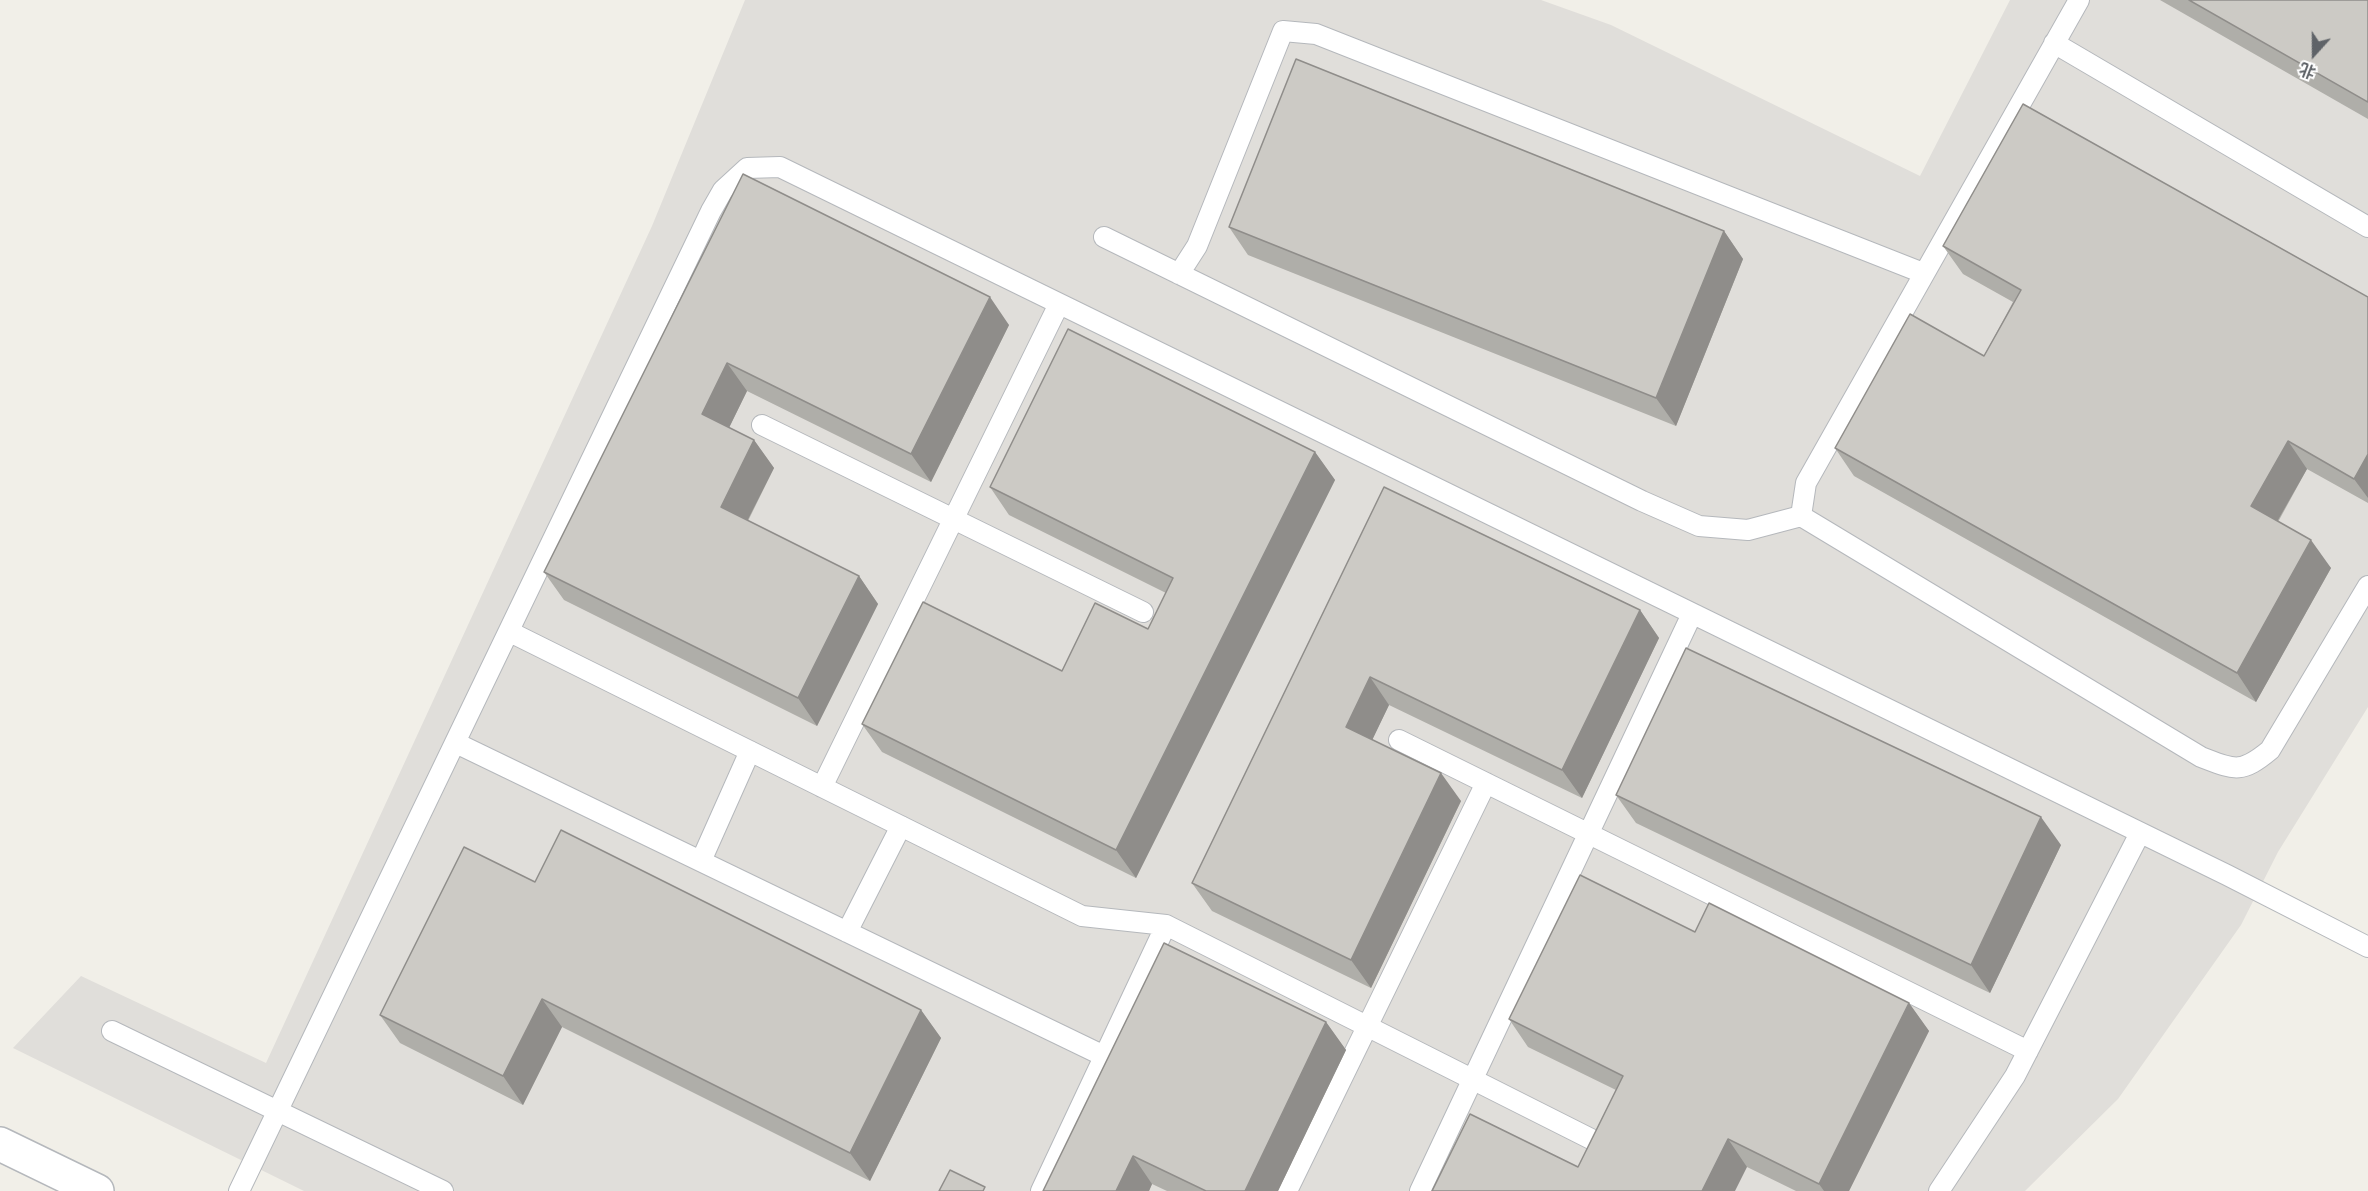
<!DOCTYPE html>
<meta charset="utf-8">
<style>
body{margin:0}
#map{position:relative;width:2368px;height:1191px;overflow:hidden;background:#f1efe8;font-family:"Asap Condensed","Noto Sans SC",sans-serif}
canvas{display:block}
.north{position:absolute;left:2284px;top:24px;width:60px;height:60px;-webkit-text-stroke:4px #fff;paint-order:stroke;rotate:201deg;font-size:16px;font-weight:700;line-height:24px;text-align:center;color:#5f6368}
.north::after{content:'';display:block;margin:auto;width:21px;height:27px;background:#5f6368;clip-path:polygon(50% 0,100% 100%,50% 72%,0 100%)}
</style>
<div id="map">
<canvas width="2368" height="1191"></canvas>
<div class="north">北</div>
</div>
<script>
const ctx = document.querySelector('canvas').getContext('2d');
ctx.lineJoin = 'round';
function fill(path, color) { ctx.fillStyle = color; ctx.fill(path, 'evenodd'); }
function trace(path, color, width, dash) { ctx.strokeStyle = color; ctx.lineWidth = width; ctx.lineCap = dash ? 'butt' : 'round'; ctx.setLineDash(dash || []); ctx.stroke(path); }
fill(new Path2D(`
 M745 0H1541L1611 25 1920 176 2010 0H2368V707L2278 852 2241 925 2118 1099 2025 1191H304L13 1048 81 976 266 1063 652 226Z`), '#e0deda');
const service = new Path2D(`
 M2054 43 2368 227
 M1104 237 1642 501 1699 526 1748 530 1801 516 2201 757C2235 770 2241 774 2270 750L2368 586
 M1179 274 1197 246 1283 31 1316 34 1923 273
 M762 425 1143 612
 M1801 516 1806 483 2079 0
 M510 632 1082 916 1166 925 1591 1139
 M1399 740 2028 1051
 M456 743 1104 1056
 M822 787 1059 304
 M701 861 750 751
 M847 932 901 826
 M112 1031 443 1191
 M239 1191 711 211 723 190 747 168 780 167 2227 875 2368 947
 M1041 1191 1166 925
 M1287 1191 1486 783
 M1420 1191 1692 614
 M1939 1191 2015 1076 2140 833`);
const tertiary = new Path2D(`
 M0 1144 97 1191`);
trace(service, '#b5b8bc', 22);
trace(tertiary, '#b5b8bc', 36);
trace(service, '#fff', 20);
trace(tertiary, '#fff', 33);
fill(new Path2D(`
 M2160 0H2368V119Z
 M743 174 1009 325 931 482 747 391 729 428 754 440 774 468 748 521 859 576 878 604 817 726 564 600 544 572Z
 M1229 227 1724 231 1743 259 1676 426 1248 255Z
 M1943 246 2368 297V503L2307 469 2278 522 2331 568 2256 702 1854 476 1835 448 1984 356 2013 302 1963 274Z
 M1315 452 1335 480 1136 878 882 752 862 724 1062 671 1148 629 1166 593 1009 515 990 487Z
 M1384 487 1640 610 1659 638 1582 798 1389 705 1372 740 1461 801 1371 988 1212 911 1192 883Z
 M1616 795 2061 845 1990 993 1636 823Z
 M535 882 921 1010 941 1038 870 1181 562 1027 523 1105 400 1043 380 1015Z
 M1695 932 1909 1003 1929 1031 1849 1191H1796L1747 1167H1578L1616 1090 1528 1047 1509 1019Z
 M1326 1022 1346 1050 1278 1191H1167L1152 1184 1149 1191H1043Z`), '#afaea9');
fill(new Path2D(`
 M1724 231 1743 259 1676 426 1656 398Z
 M990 297 1009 325 931 482 911 454Z
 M727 363 747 391 722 442 702 414Z
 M754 440 774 468 740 535 721 507Z
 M2288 441 2307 469 2270 534 2251 506Z
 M1315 452 1335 480 1136 878 1116 850Z
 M2368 454V498L2354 479Z
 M2311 540 2331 568 2256 702 2237 673Z
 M859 576 878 604 817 726 798 698Z
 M1640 610 1659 638 1582 798 1562 770Z
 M1370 677 1389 705 1365 755 1346 727Z
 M1441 773 1461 801 1371 988 1351 960Z
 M2041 817 2061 845 1990 993 1971 965Z
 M542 999 562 1027 523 1105 503 1076Z
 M1909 1003 1929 1031 1849 1191H1824L1819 1184Z
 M921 1010 941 1038 870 1181 850 1153Z
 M1326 1022 1346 1050 1278 1191H1245Z
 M1728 1139 1747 1167 1735 1191H1702Z
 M1133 1156 1152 1184 1149 1191H1116Z`), '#8f8d8a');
const building = new Path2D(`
 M2189 0H2368V102Z
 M1296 59 1724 231 1656 398 1229 227Z
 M2023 104 2368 297V454L2354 479 2288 441 2251 506 2311 540 2237 673 1835 448 1910 314 1984 356 2021 290 1943 246Z
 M743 174 990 297 911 454 727 363 702 414 754 440 721 507 859 576 798 698 544 572Z
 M1068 329 1315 452 1116 850 862 724 923 602 1062 671 1095 603 1148 629 1173 578 990 487Z
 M1384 487 1640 610 1562 770 1370 677 1346 727 1441 773 1351 960 1192 883Z
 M1686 648 2041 817 1971 965 1616 795Z
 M561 830 921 1010 850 1153 542 999 503 1076 380 1015 464 847 535 882Z
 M1580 875 1695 932 1709 903 1909 1003 1819 1184 1728 1139 1702 1191H1432L1470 1114 1578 1167 1623 1076 1509 1019Z
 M1164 943 1326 1022 1245 1191H1206L1133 1156 1116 1191H1043Z
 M950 1170 985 1187 983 1191H939Z`);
fill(building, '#cccac5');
trace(building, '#8f8d8a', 1.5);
</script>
